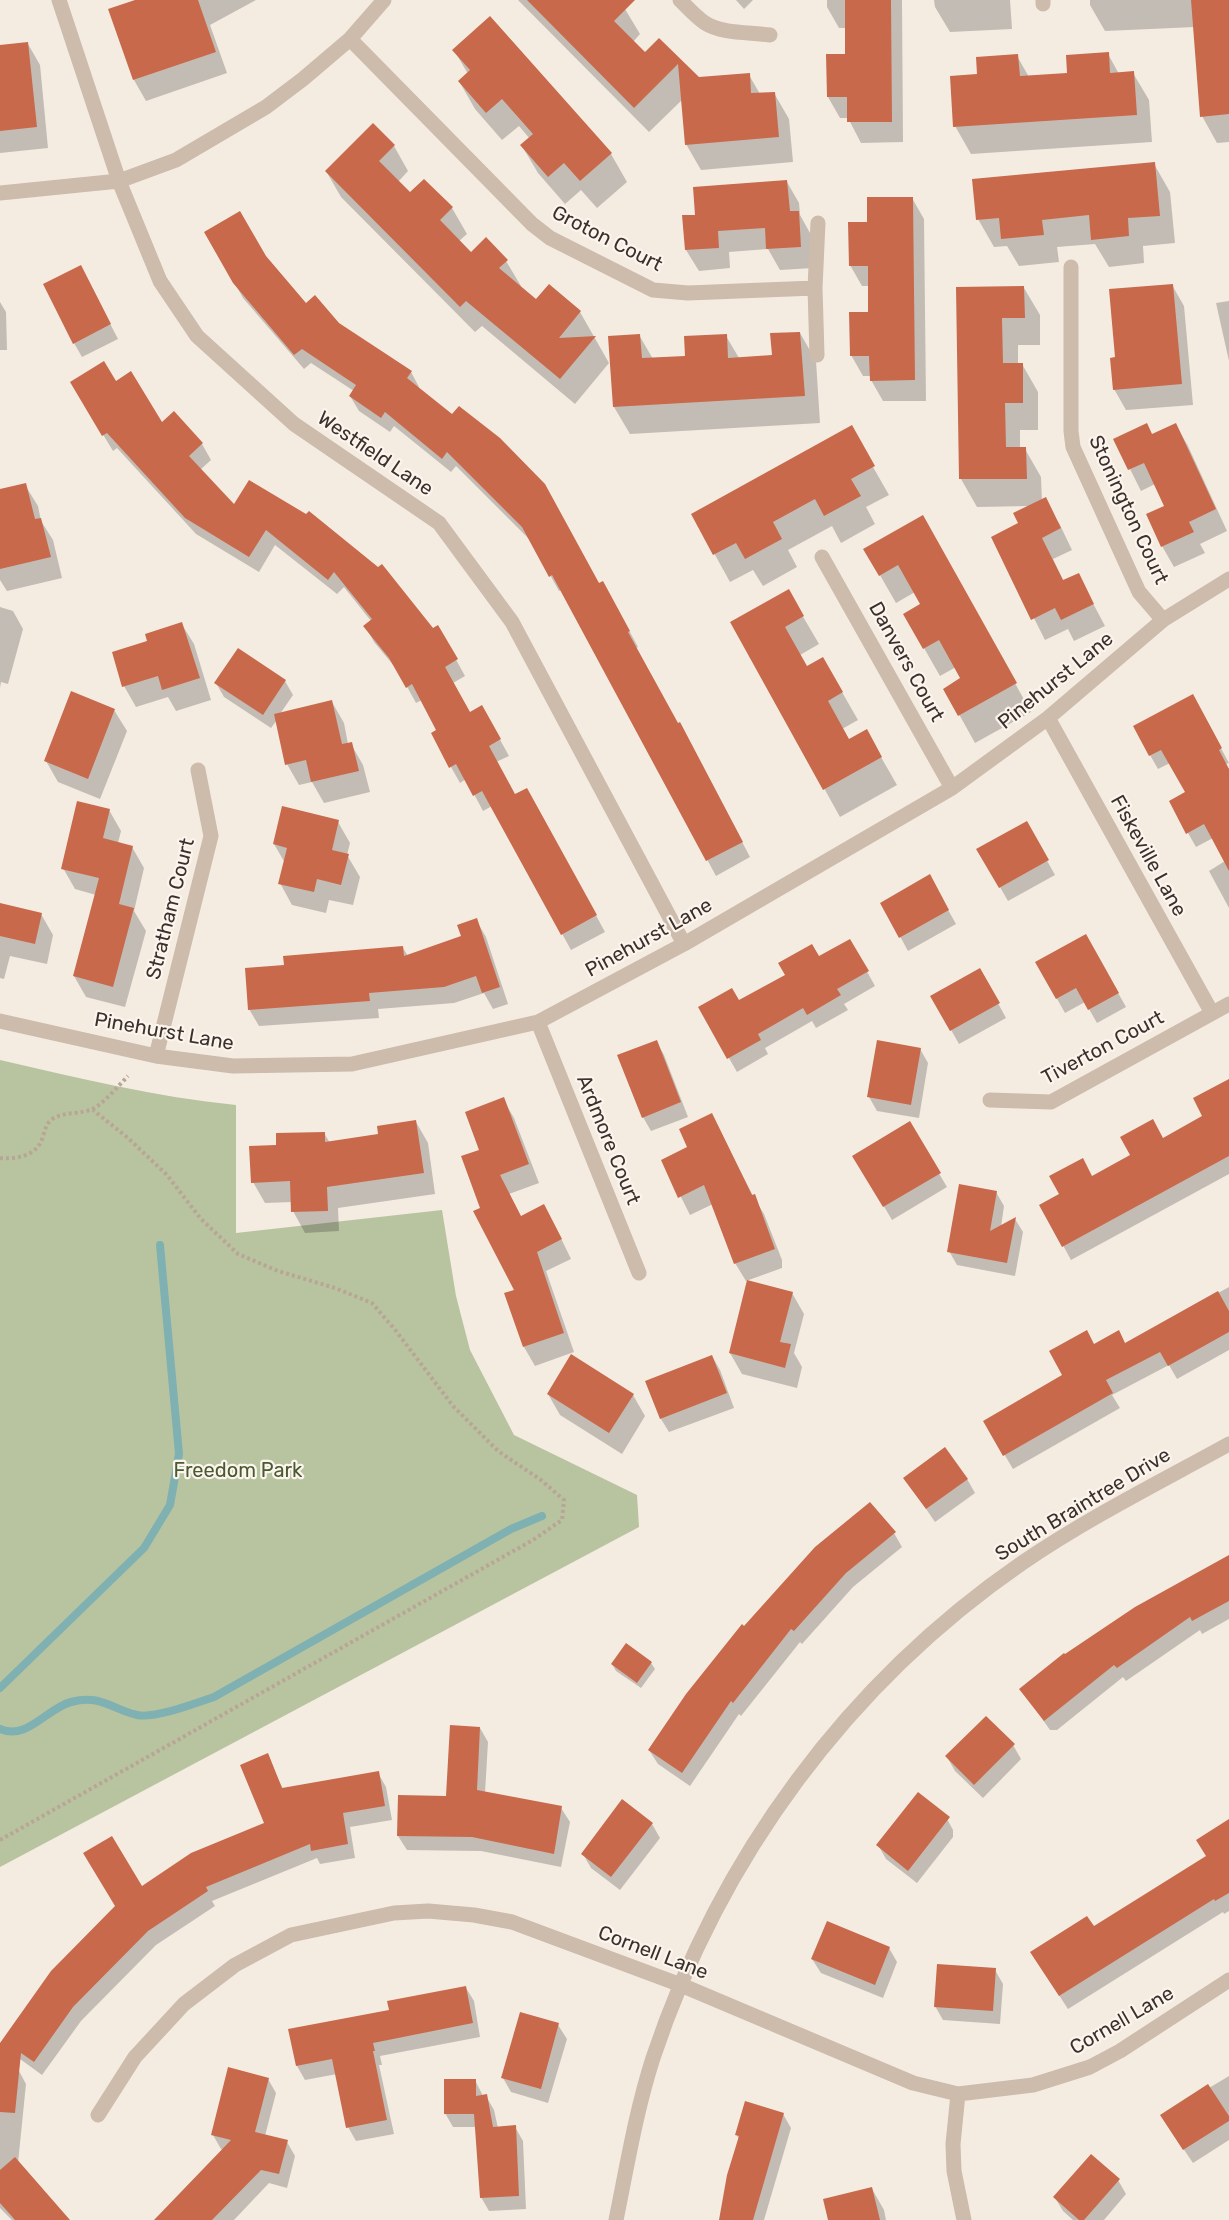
<!DOCTYPE html>
<style>
body{margin:0}
canvas{display:block;background:#f4ebe1}
</style>
<canvas width="1229" height="2220"></canvas>
<script>
const ctx = document.querySelector('canvas').getContext('2d');
ctx.lineJoin = 'round';
function fill(path, color) { ctx.fillStyle = color; ctx.fill(path, 'evenodd'); }
function trace(path, color, width, dash) { ctx.strokeStyle = color; ctx.lineWidth = width; ctx.lineCap = dash ? 'butt' : 'round'; ctx.setLineDash(dash || []); ctx.stroke(path); }
function write(font, color, halo, rows, align = 'center') {
  ctx.font = font + ' Rubik,sans-serif'; ctx.lineWidth = 4.5; ctx.setLineDash([]); ctx.textBaseline = 'middle'; ctx.strokeStyle = halo; ctx.fillStyle = color; for (const [text, x, y, turn = 0] of rows) {
    ctx.save(); ctx.translate(x, y); ctx.rotate((+turn || 0) * Math.PI / 180); ctx.textAlign = isNaN(turn) ? turn : align; if (halo) ctx.strokeText(text, 0, 0); ctx.fillText(text, 0, 0); ctx.restore();
  }
}
fill(new Path2D(`
 M0 1060C78 1078 156 1097 236 1105V1233L442 1210 456 1296 470 1350 514 1435 637 1495 639 1527 0 1867Z`), '#b8c4a0');
fill(new Path2D(`
 M140 0H256L210 25 227 73 146 101 134 80 110 10Z
 M518 0H617L625 9 640 34 633 42 645 54 659 40 698 79 749 75 760 94 774 93 789 119 793 162 701 170 686 144 683 99 649 132Z
 M736 0H753L744 9Z
 M827 0H902L903 142 861 143 848 118H840L828 97 847 55 846 28H839L827 7Z
 M934 0H1010L1012 29 950 32 935 7Z
 M1090 0H1229V142L1217 143 1202 116 1195 27 1105 31 1090 5Z
 M28 44 40 65 48 148 0 153V46Z
 M454 50 611 154 627 182 597 208 581 190 565 204 538 173 522 146 530 139 519 126 502 140 475 109 459 81 468 74Z
 M1108 54 1119 74 1133 73 1149 100 1152 142 971 154 955 126 979 75 1017 56 1029 77 1068 74Z
 M394 146 408 171 398 182 410 194 424 181 452 208 467 234 459 241 471 254 506 261 521 286 520 288 536 301 580 312 609 363 575 404 482 326 475 332 341 197 326 171Z
 M1154 164 1170 192 1175 243 1143 246 1144 263 1109 267 1095 244 1057 247 1059 262 1019 266 1007 246 994 247 978 219Z
 M787 182 799 203 800 215 810 233 813 268 780 270 768 249 729 252 730 268 699 271 686 250 697 216Z
 M912 198 924 219 926 401H883L871 380V376H863L851 355 870 314 869 286H862L850 265 869 224Z
 M206 232 265 257 305 305 411 372 419 387 418 389 611 597 638 647 636 648 678 725 688 739 750 857 716 876 562 590 559 591 531 541 456 466 451 472 394 426 390 432 359 411 350 396 354 391 311 363 304 369 243 298Z
 M88 281 118 339 82 357 74 343Z
 M1172 285 1184 306 1193 405 1126 410 1114 389 1117 359Z
 M1024 288 1040 315V345H1018V364H1022L1038 392V430H1020V449H1025L1041 477 1042 502 1059 523 1072 550 1053 559 1064 582 1078 575 1105 626 1074 641 1068 629 1045 640 993 537 1020 524 1030 506 977 507 961 479 958 289Z
 M1229 301V361L1216 303Z
 M0 302 6 312 7 350H0Z
 M800 333 816 361 820 423 630 434 614 407 639 335 653 359 686 357 726 336 739 358 773 356Z
 M115 383 161 424 202 444 211 460 200 470 235 507 433 630 438 627 465 676 453 683 469 713 482 707 509 756 496 762 515 796 536 805 605 932 571 950 492 806 483 811 466 779 460 783 451 767 438 730 422 700 416 703 399 672 374 642 365 626 371 621 344 587 337 594 275 545 259 572 196 534 117 448 113 451 81 398Z
 M1176 425 1188 446 1227 531 1200 544 1205 553 1174 567 1162 546 1166 507 1155 484 1141 491 1115 439 1152 436Z
 M865 453 889 495 866 507 875 524 841 543 832 526 788 550 797 567 763 586 753 570 730 582 693 515Z
 M25 485 38 506 41 521 53 540 62 578 7 591 0 580V491Z
 M938 545 1031 712 975 743 945 689 962 679 956 667 940 676 924 648 922 604 915 592 896 603 865 549Z
 M788 591 819 644 800 655 807 668 823 659 858 720 842 729 849 741 866 731 897 785 840 817 732 622Z
 M0 607 13 611 23 629 8 684 1 682 0 688Z
 M181 623 194 644 211 700 176 711 168 697 136 707 124 686 149 642Z
 M285 681 293 695 280 714 332 702 344 723 348 744H351L363 765 370 792 324 803 312 782 299 785 287 764 277 720 271 728 224 697 216 683Z
 M114 710 127 731 100 799 58 782 46 761Z
 M1200 710 1229 763 1226 764 1229 770V908L1209 871 1225 861 1213 838 1196 847 1188 833 1187 793 1170 763 1158 769 1150 755Z
 M109 810 121 831 118 843 132 847 144 868 134 911 146 931 125 1007 86 997 74 976 96 895 75 889 63 868Z
 M338 822 350 843 347 855 360 877 353 905 329 900 326 913 292 905 280 883 285 863 274 844Z
 M1026 823 1055 875 1008 901 978 849Z
 M929 876 956 924 908 951 882 903Z
 M0 905 41 914 53 935 47 964 10 956 4 979 0 978Z
 M476 920 486 937 508 1004 493 1009 484 993 454 1003 378 1009 379 1018 259 1026 249 1009 403 948 408 956 463 937Z
 M1086 936 1126 1007 1097 1023 1085 1002 1065 1013 1037 963Z
 M850 941 875 986 844 1004 848 1010 816 1028 812 1021 765 1048 768 1054 737 1072 700 1008 739 1002Z
 M980 970 1006 1018 959 1044 932 996Z
 M656 1041 664 1055 688 1117 651 1131 643 1117Z
 M920 1049 928 1063 919 1118 877 1111 869 1097Z
 M1229 1090V1174L1071 1260 1041 1205 1204 1117Z
 M503 1099 514 1118 539 1183 509 1194 521 1218 555 1226 571 1259 546 1271 574 1352 535 1366 524 1347 506 1294 516 1291 482 1209 481 1151Z
 M712 1115 753 1196 764 1214 782 1260V1268L746 1281 735 1263 713 1204 690 1215 663 1161 689 1148Z
 M416 1122 428 1143 435 1194 338 1208 339 1231 305 1233 293 1211 292 1202 265 1203 253 1182 278 1146 324 1133 330 1143 380 1135Z
 M909 1123 947 1187 892 1220 854 1156Z
 M996 1192 1004 1206 1001 1227 1015 1219 1023 1232 1015 1276 957 1265 949 1251Z
 M1229 1287V1350L1177 1379 1169 1365 1112 1395 1120 1408 1013 1469 985 1422 1064 1375 1094 1345 1125 1344Z
 M792 1293 804 1314 794 1353 802 1367 797 1388 742 1374 730 1353Z
 M712 1356 720 1370 734 1408 669 1432 661 1419 647 1382Z
 M548 1394 633 1395 645 1416 622 1454 560 1415Z
 M905 1478 967 1479 975 1493 935 1522Z
 M894 1533 902 1547 853 1587 802 1644 800 1642 741 1716 739 1714 690 1786 658 1764 649 1750 745 1628Z
 M1229 1557V1619L1202 1634 1200 1630 1126 1681 1123 1677 1057 1730H1050L1021 1689Z
 M651 1663 655 1669 641 1688 616 1671 612 1664Z
 M480 1728 488 1742 485 1793 561 1808 570 1822 561 1867 481 1851 407 1850 398 1836 448 1797Z
 M1013 1745 1021 1759 983 1798 955 1771 947 1757Z
 M267 1755 283 1789 378 1773 386 1787 392 1820 350 1827 355 1858 320 1864 317 1858 212 1901 215 1906 156 1945 81 2021 42 2075 16 2056 141 1888 265 1824Z
 M945 1815 953 1830V1837L917 1883 886 1859 878 1845Z
 M1229 1821V1911L1224 1914 1223 1912 1068 2009 1040 1966 1093 1928 1208 1857Z
 M652 1824 660 1838 620 1890 591 1868 583 1854Z
 M889 1948 897 1962 883 1998 821 1973 812 1959Z
 M995 1970 1003 1984 1000 2024 943 2020 935 2006Z
 M466 1988 474 2001 480 2037 380 2056 382 2065H379L394 2134 356 2141 348 2127 337 2074 305 2080 297 2066 290 2030 391 2011Z
 M558 2025 567 2039 548 2103 511 2092 503 2078Z
 M0 2070 19 2071 26 2084 18 2163 65 2220H12L0 2208Z
 M1229 2076V2140L1193 2163 1170 2129 1209 2088Z
 M268 2079 276 2093 265 2136 287 2142 295 2156 287 2188 269 2183 234 2220H167L224 2150 221 2149 213 2135Z
 M475 2080 483 2096H486L494 2110 498 2128 515 2127 523 2141 526 2209 489 2211 481 2197 476 2127H453L445 2113Z
 M783 2114 791 2128 764 2220H721L739 2140 737 2135Z
 M1118 2180 1126 2194 1104 2220H1073L1063 2211 1055 2198Z
 M872 2189 884 2210 886 2220H829Z`), '#0003');
trace(new Path2D(`
 M0 1688 144 1548 170 1505 179 1454 160 1245
 M0 1729C27 1741 47 1708 71 1702 101 1694 111 1709 137 1715 155 1719 196 1703 214 1697L511 1529 542 1516`), '#7fb0b2', 8);
fill(new Path2D(`
 M135 0H198L216 52 133 80 108 9Z
 M527 0H635L614 21 645 52 659 38 699 77 750 73 751 93 775 92 779 137 685 145 678 64 634 108Z
 M845 0H891L892 122H847V97H827L826 54H845Z
 M1191 0H1229V114L1200 117Z
 M490 16 612 153 580 181 564 163 548 177 520 145 533 134 502 99 486 113 458 81 470 70 452 50Z
 M28 42 37 127 0 131V45Z
 M1109 52 1110 73 1134 71 1137 115 953 127 950 76 977 74 976 57 1018 54 1020 76 1067 73 1066 55Z
 M373 123 395 145 379 161 410 192 424 179 453 207 440 220 471 252 486 237 508 260 499 268 536 299 549 284 581 311 559 338 596 336 560 379 466 301 460 307 325 171Z
 M1155 162 1160 216 1128 218 1129 236 1091 240 1089 215 1042 220 1044 235 1001 239 999 218 976 220 972 179Z
 M787 180 790 211H799L801 247 766 249 765 228 718 231 719 248 685 250 682 215H695L693 187Z
 M867 197H913L915 380 870 381 869 356H850L849 312H868V266H849L848 222H867Z
 M240 211 266 256 306 303 315 295 339 323 412 371 407 378 452 414 459 406 500 438 545 484 599 583 603 581 630 631 628 632 678 723 680 722 743 842 706 861 552 575 549 577 522 527 447 452 442 459 385 412 381 418 349 396 356 385 302 349 294 355 233 283 204 232Z
 M81 265 111 324 73 344 43 284Z
 M1173 284 1182 384 1113 390 1110 358 1115 357 1109 289Z
 M1024 286 1025 318H1002L1003 363H1023V403H1005L1006 447H1026L1027 479H959L956 287Z
 M800 332 805 396 613 407 608 336 640 334 642 358 685 356 684 336 727 334 728 358 772 355 770 333Z
 M104 361 116 381 131 371 162 422 174 411 203 443 189 456 234 504 249 480 306 514 309 511 378 567 382 564 433 628 438 625 458 659 445 667 470 712 482 705 501 739 489 746 515 794 527 788 597 915 561 935 482 791 473 796 456 764 449 768 431 733 436 730 412 684 406 688 389 658 363 626 372 619 334 572 328 580 266 530 249 557 185 518 107 433 102 436 70 382Z
 M1147 423 1152 434 1176 423 1216 509 1189 522 1194 532 1161 547 1146 514 1164 506 1144 463 1128 470 1113 439Z
 M852 425 875 466 851 479 861 496 824 516 815 499 773 522 782 539 745 559 736 543 713 555 691 514Z
 M26 483 35 519 41 518 51 557 0 569V489Z
 M1046 497 1061 528 1042 538 1063 580 1079 573 1094 604 1061 620 1055 608 1031 620 991 537 1018 523 1013 513Z
 M923 515 1017 683 958 716 943 689 960 678 939 640 923 649 903 614 920 604 898 565 879 576 863 549Z
 M789 589 804 616 785 627 807 666 823 657 843 692 828 701 849 739 867 729 882 757 823 790 730 622Z
 M182 622 200 678 162 690 158 676 122 687 112 652 147 641 145 634Z
 M238 648 286 680 263 715 214 683Z
 M71 691 115 709 88 779 44 761Z
 M1193 694 1222 748 1219 750 1229 769V871L1204 824 1186 834 1169 801 1185 792 1161 750 1149 756 1133 726Z
 M332 700 342 744 352 742 359 771 311 782 306 760 285 765 274 714Z
 M77 801 110 809 103 838 133 846 119 904 134 908 113 987 73 976 99 878 61 869Z
 M282 806 339 820 332 850 349 854 341 885 317 879 314 892 278 884 287 848 273 844Z
 M1027 821 1049 860 999 888 976 849Z
 M930 874 949 910 899 938 880 903Z
 M0 903 42 913 35 944 0 936Z
 M477 918 500 987 482 993 476 976 444 987 369 993 370 1001 248 1010 245 968 284 965 283 956 403 946 404 956 461 936 457 925Z
 M1086 934 1119 993 1088 1010 1076 988 1056 999 1035 962Z
 M850 939 869 971 837 989 841 995 807 1015 803 1008 758 1034 761 1040 727 1059 698 1007 732 988 739 1000 785 975 778 963 812 944 819 956Z
 M980 968 1000 1003 950 1031 930 996Z
 M657 1040 681 1102 642 1118 617 1055Z
 M877 1040 921 1048 911 1105 867 1097Z
 M1229 1079V1156L1062 1247 1039 1205 1059 1194 1049 1176 1083 1158 1092 1176 1130 1155 1120 1137 1153 1119 1163 1138 1202 1116 1193 1098Z
 M504 1097 529 1164 500 1175 521 1216 544 1204 562 1239 537 1252 564 1333 523 1347 504 1293 514 1290 473 1211 480 1208 461 1156 479 1150 465 1112Z
 M712 1113 752 1195 755 1194 775 1249 734 1264 704 1185 678 1198 661 1160 687 1147 679 1129Z
 M416 1120 424 1173 327 1187 328 1211 291 1212 290 1181 251 1183 249 1146 276 1145V1133L325 1132V1142L378 1134 377 1126Z
 M910 1121 941 1173 883 1207 852 1156Z
 M959 1184 997 1191 990 1231 1016 1217 1007 1263 947 1252Z
 M747 1280 793 1292 780 1342 791 1344 785 1368 729 1353Z
 M1218 1291 1229 1311V1332L1168 1366 1160 1352 1106 1380 1113 1393 1003 1456 983 1421 1062 1375 1049 1351 1087 1330 1094 1344 1119 1330 1125 1343Z
 M571 1354 634 1394 609 1433 547 1394Z
 M712 1355 727 1393 660 1419 645 1381Z
 M945 1447 968 1479 926 1509 903 1478Z
 M870 1502 896 1532 846 1573 794 1631 791 1629 733 1703 731 1701 682 1773 648 1750 686 1694 742 1624 744 1626 815 1547Z
 M1229 1555V1601L1192 1621 1190 1617 1117 1668 1114 1665 1044 1721 1019 1689 1064 1653 1065 1654 1135 1607Z
 M626 1643 652 1662 637 1683 611 1664Z
 M986 1716 1015 1744 974 1785 945 1756Z
 M450 1725 480 1727 477 1790 562 1806 554 1854 472 1837 397 1836 398 1795 446 1796Z
 M268 1753 282 1788 379 1771 385 1806 343 1813 348 1844 311 1851 310 1844 206 1887 208 1891 148 1931 73 2007 34 2062 21 2053 15 2113 0 2112V2043L51 1971 115 1906 83 1853 112 1836 142 1886 191 1853 264 1823 240 1765Z
 M918 1792 950 1817 908 1871 876 1845Z
 M622 1799 653 1823 611 1877 581 1854Z
 M1229 1819V1893L1215 1901 1214 1899 1059 1996 1030 1952 1087 1916 1094 1926 1206 1856 1196 1840Z
 M827 1921 890 1947 875 1985 811 1959Z
 M937 1964 996 1968 993 2011 934 2007Z
 M466 1986 473 2023 373 2043 375 2051H373L387 2120 346 2128 332 2059 296 2066 288 2029 389 2010 387 2001Z
 M520 2012 559 2023 541 2089 501 2078Z
 M228 2067 269 2078 255 2132 288 2140 279 2174 261 2170 212 2220H154L231 2140 211 2135Z
 M444 2079H476V2096L487 2094 493 2127 516 2125 519 2196 480 2198 474 2114H444Z
 M1208 2084 1229 2116V2121L1183 2150 1160 2115Z
 M745 2101 784 2113 753 2220H719L727 2175 739 2136 735 2135Z
 M1091 2154 1120 2179 1084 2220H1079L1053 2197Z
 M15 2157 70 2220H15L0 2203V2170Z
 M872 2187 880 2220H828L823 2199Z`), '#c8694b');
trace(new Path2D(`
 M0 1158C15 1159 33 1157 41 1142 45 1133 44 1124 54 1118 65 1112 78 1114 90 1110 101 1107 120 1084 128 1076
 M0 1840 533 1540 562 1520 564 1500 541 1480 498 1451 453 1406 396 1331 372 1303 335 1288 278 1271 238 1254 201 1219 167 1175 128 1138 93 1110`), '#b9a596', 4, [3, 3]);
trace(new Path2D(`
 M59 0 119 181 160 281 197 336 294 424 439 523 512 622 684 944
 M680 0C688 8 696 17 705 23 722 34 750 32 770 35
 M1043 0V4
 M350 39 532 224 550 238 653 290 688 293 815 288
 M0 193 119 181 176 160 266 107 303 79 350 39 384 0
 M1071 267V431L1073 447 1139 592 1163 620
 M817 355 815 288 818 223
 M822 557 952 788
 M1048 718 1212 1013
 M0 1021 156 1056 233 1066 352 1064 538 1022 684 944 952 788 1048 718 1163 620 1229 579
 M538 1022 639 1273
 M156 1056 211 836 198 770
 M990 1100 1051 1102 1229 1004
 M958 2094 953 2144 954 2171 964 2220
 M98 2115 135 2057 184 2004 235 1965 291 1935 394 1913 428 1911 474 1915 512 1922 681 1985 913 2083 958 2094 1033 2085 1090 2067 1120 2051 1229 1980
 M616 2220C627 2166 636 2111 653 2058 720 1857 848 1683 1022 1563 1088 1518 1160 1482 1229 1444`), '#cdbbac', 15);
write('20px', '#3b302b', '#fbf5ee', [
 ["Groton Court",607,239,27],
 ["Westfield Lane",375,454,34],
 ["Stonington Court",1128,510,65],
 ["Danvers Court",906,662,61],
 ["Pinehurst Lane",1056,681,-39],
 ["Fiskeville Lane",1148,856,61],
 ["Stratham Court",171,909,-76],
 ["Pinehurst Lane",649,938,-29],
 ["Pinehurst Lane",164,1032,10],
 ["Tiverton Court",1103,1048,-28],
 ["Ardmore Court",608,1140,68],
 ["South Braintree Drive",1083,1505,-31],
 ["Cornell Lane",653,1953,21],
 ["Cornell Lane",1122,2021,-30]
]);
write('20px', '#4a5a2e', '#fbf5ee', [
 ["Freedom Park",238,1471]
]);
</script>
